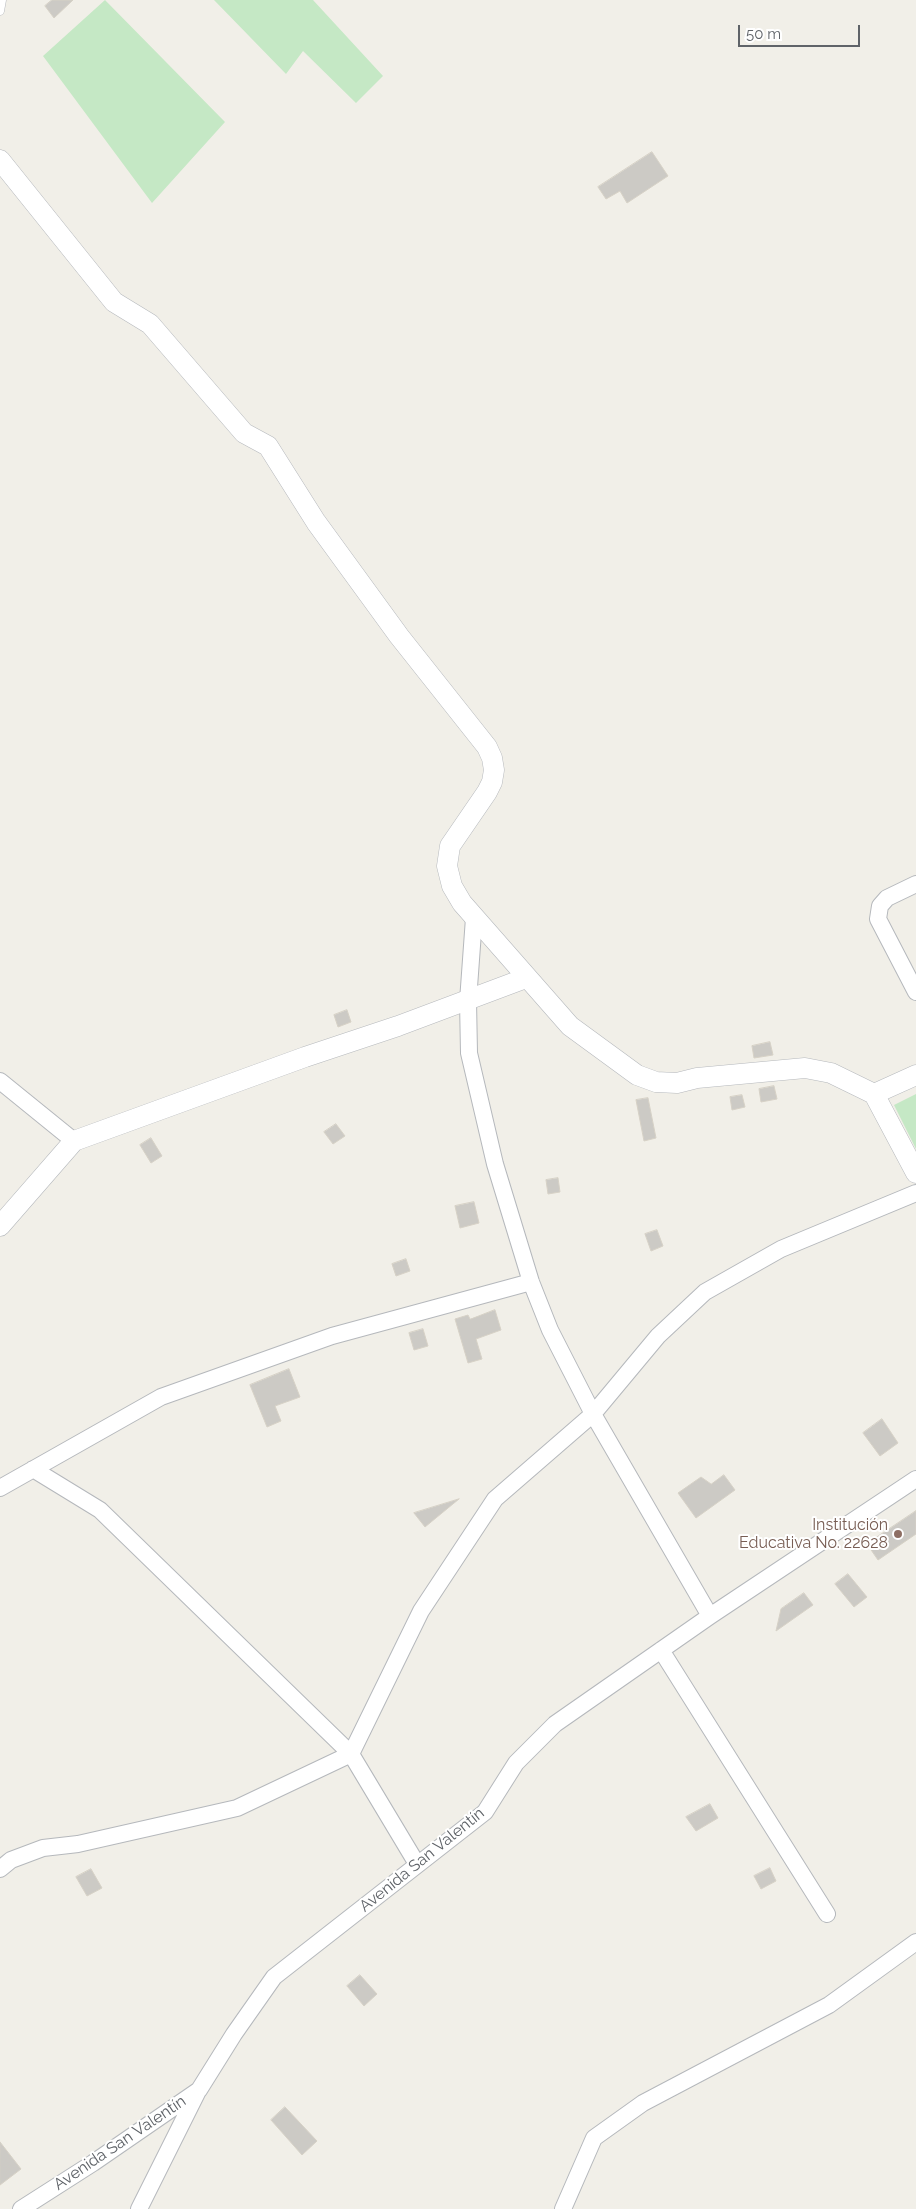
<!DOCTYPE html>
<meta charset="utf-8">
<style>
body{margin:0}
#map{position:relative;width:916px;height:2209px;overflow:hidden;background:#f1efe8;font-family:Raleway,sans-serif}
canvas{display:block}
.scale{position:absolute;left:738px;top:25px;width:122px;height:22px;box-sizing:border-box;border:2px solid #5f6368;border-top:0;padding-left:6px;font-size:15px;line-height:18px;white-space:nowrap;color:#5f6368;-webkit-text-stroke:4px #fff;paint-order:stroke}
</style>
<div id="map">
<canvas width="916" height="2209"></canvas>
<div class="scale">50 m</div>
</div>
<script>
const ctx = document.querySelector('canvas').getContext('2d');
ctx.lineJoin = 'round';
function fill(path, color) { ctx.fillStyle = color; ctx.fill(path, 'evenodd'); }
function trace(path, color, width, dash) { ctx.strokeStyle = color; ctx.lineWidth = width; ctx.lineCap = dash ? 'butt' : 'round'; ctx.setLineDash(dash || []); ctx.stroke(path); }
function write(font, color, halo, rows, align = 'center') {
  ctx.font = font + ' Raleway,sans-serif'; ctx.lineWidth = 4; ctx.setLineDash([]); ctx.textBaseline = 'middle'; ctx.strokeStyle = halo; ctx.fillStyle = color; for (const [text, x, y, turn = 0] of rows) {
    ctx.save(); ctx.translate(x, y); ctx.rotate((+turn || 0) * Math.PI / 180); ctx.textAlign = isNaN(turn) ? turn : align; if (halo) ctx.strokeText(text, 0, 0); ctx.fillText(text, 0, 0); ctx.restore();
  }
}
fill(new Path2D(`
 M105 0 225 122 152 203 43 56Z
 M214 0H313L383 76 356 103 303 51 286 74Z
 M916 1094V1149L894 1105Z`), '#c5e8c5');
const building = new Path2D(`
 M52 0H73L54 18 45 6Z
 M652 152 668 176 627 203 620 191 606 199 598 187Z
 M347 1010 351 1022 338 1027 334 1015Z
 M770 1042 773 1055 754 1058 752 1046Z
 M774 1086 777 1099 761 1102 759 1089Z
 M742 1095 745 1107 732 1110 730 1097Z
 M648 1098 656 1138 644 1141 636 1100Z
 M336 1124 345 1136 333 1144 324 1132Z
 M151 1138 162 1156 151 1163 140 1145Z
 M558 1178 560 1192 548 1194 546 1180Z
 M474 1202 479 1223 460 1228 455 1206Z
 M657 1230 663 1246 651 1251 645 1234Z
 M406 1259 410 1271 396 1276 392 1264Z
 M495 1310 501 1330 476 1339 482 1359 468 1363 455 1319 468 1315 470 1319Z
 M423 1329 428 1346 414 1350 409 1333Z
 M289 1369 300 1397 275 1406 281 1421 267 1427 250 1385Z
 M882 1419 898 1443 880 1456 863 1433Z
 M724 1475 735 1490 696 1518 678 1493 701 1477 711 1484Z
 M459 1499 425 1527 414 1513Z
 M916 1511V1534L878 1560 867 1544Z
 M848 1574 867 1597 854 1607 835 1584Z
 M804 1593 813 1605 776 1631 781 1609Z
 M710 1804 718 1818 696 1831 686 1817Z
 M770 1868 776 1881 761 1889 754 1876Z
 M91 1869 102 1888 87 1896 76 1877Z
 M360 1975 377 1994 364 2006 347 1986Z
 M285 2107 317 2141 302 2155 271 2120Z
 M0 2142 21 2169 0 2185Z`);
fill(building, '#cccac5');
trace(building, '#d6d1c6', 1);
const service = new Path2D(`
 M0 11 2 0`);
const minor = new Path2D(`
 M916 884 887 898 880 906 878 919 916 992
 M474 918 468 1001 469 1053 495 1164 531 1282 550 1330 593 1414 710 1616
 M0 1081 74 1141
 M33 1469 100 1510 351 1754 417 1864
 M0 1488 161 1397 332 1336 531 1282
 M661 1650 827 1914
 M0 1869 11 1860 43 1848 78 1844 237 1808 351 1754 421 1611 495 1499 593 1414 658 1336 705 1292 781 1249 916 1193
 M21 2209 93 2163 199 2090 234 2034 274 1977 485 1812 516 1763 555 1724 710 1616 916 1479
 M139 2209 197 2093
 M563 2209 594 2138 643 2103 829 2005 916 1942`);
const tertiary = new Path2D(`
 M0 160 114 302 150 324 244 433 268 446 316 522 399 636 487 747 492 758 494 770 492 782 487 792 450 846 447 866 452 886 462 903 570 1026 637 1075 656 1082 677 1083 697 1078 805 1068 831 1073 874 1094 916 1173
 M874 1094 916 1075
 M0 1226 74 1141 305 1057 398 1026 526 978`);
trace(service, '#b5b8bc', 9);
trace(minor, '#b5b8bc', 18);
trace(tertiary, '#b5b8bc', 21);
trace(service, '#fff', 8);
trace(minor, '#fff', 16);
trace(tertiary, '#fff', 20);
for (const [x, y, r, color] of [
 [898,1534,5,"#8d6e63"]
]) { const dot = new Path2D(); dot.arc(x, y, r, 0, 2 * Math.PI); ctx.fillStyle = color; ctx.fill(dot); trace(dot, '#fff', 2); }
write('16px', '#785e54', '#fff', [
 ["Institución",888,1525],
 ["Educativa No. 22628",888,1543]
], 'right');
write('16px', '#5f6368', '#fff', [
 ["Avenida San Valentín",422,1860,-39],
 ["Avenida San Valentín",120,2143,-34]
]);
</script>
